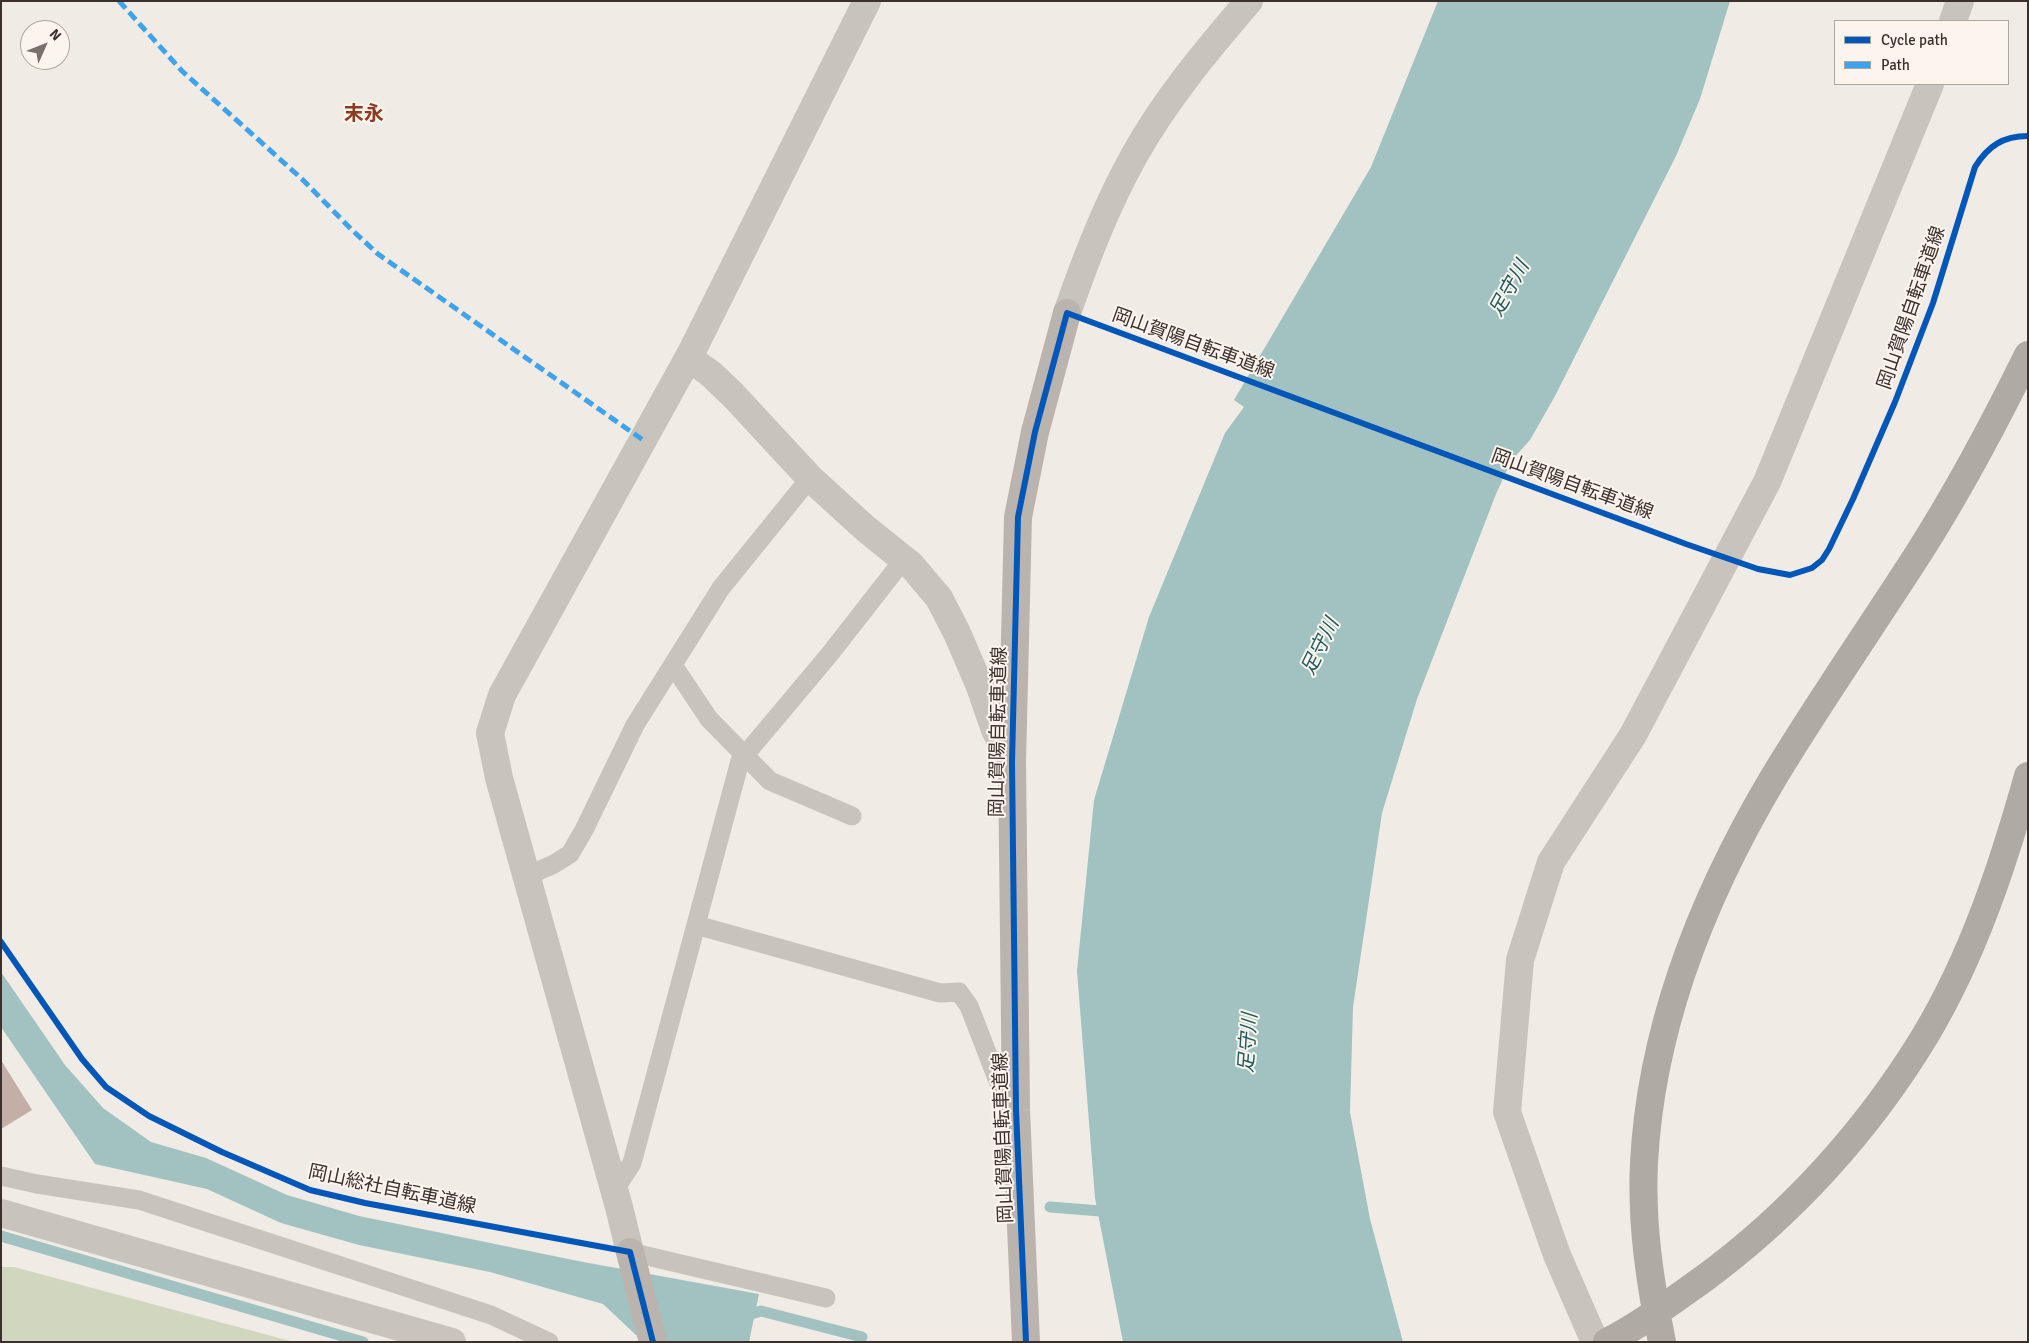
<!DOCTYPE html>
<meta charset="utf-8">
<style>
body{margin:0}
#map{position:relative;width:2029px;height:1343px;overflow:hidden;background:#f0ebe5;font-family:Signika,sans-serif}
canvas{display:block}
.frame{position:absolute;inset:0;border:2px solid #3b302b;pointer-events:none}
.legend{position:absolute;left:1834px;top:20px;width:175px;height:65px;box-sizing:border-box;background:#fbf5ee;border:1px solid #aea6a0;margin:0;padding:6px 9px;list-style:none;font-size:15px;color:#3b302b}
.legend li{display:flex;align-items:center;gap:10px;height:25px}
.legend b{width:25px;border:1px solid #aea6a0}
.north{position:absolute;left:20px;top:20px;width:50px;height:50px;box-sizing:border-box;background:#fbf5ee;border:1px solid #aea6a0;border-radius:50%;rotate:46deg;font-size:14px;font-weight:700;line-height:20px;text-align:center;color:#3b302b}
.north::after{content:'';display:block;margin:auto;width:18px;height:22px;background:#7a716c;clip-path:polygon(50% 0,100% 100%,50% 72%,0 100%)}
</style>
<div id="map">
<canvas width="2029" height="1343"></canvas>
<div class="frame"></div>
<ul class="legend">
<li><b style="height:6px;background:#0057b8"></b>Cycle path</li>
<li><b style="height:6px;background:#3fa3eb"></b>Path</li>
</ul>
<div class="north">N</div>
</div>
<script>
const ctx = document.querySelector('canvas').getContext('2d');
ctx.lineJoin = 'round';
function fill(path, color) { ctx.fillStyle = color; ctx.fill(path, 'evenodd'); }
function trace(path, color, width, dash) { ctx.strokeStyle = color; ctx.lineWidth = width; ctx.lineCap = dash ? 'butt' : 'round'; ctx.setLineDash(dash || []); ctx.stroke(path); }
function write(font, color, halo, rows, align = 'center') {
  ctx.font = font + ' Signika,"Noto Sans JP",sans-serif'; ctx.lineWidth = 4; ctx.setLineDash([]); ctx.textBaseline = 'middle'; ctx.strokeStyle = halo; ctx.fillStyle = color; for (const [text, x, y, turn = 0] of rows) {
    ctx.save(); ctx.translate(x, y); ctx.rotate((+turn || 0) * Math.PI / 180); ctx.textAlign = isNaN(turn) ? turn : align; if (halo) ctx.strokeText(text, 0, 0); ctx.fillText(text, 0, 0); ctx.restore();
  }
}
fill(new Path2D(`
 M1 1267H14L294 1342H1Z`), '#d1d6bf');
fill(new Path2D(`
 M1438 1H1730L1700 99 1676 156 1555 396 1530 440 1511 461 1496 494 1417 699 1382 813 1353 1007 1350 1112 1370 1219 1403 1342H1123L1095 1198 1077 971 1094 800 1149 617 1225 433 1244 407 1234 400 1371 167Z
 M1 972 65 1065 103 1108 151 1142 206 1158 287 1195 359 1216 578 1261 759 1294 749 1342H674L636 1335 603 1304 490 1272 359 1245 281 1223 207 1189 95 1164 1 1027Z`), '#a1c2c1');
trace(new Path2D(`
 M1050 1207 1113 1212
 M1 1236 363 1342
 M741 1317 761 1311 862 1337`), '#a1c2c1', 11);
fill(new Path2D(`
 M1 1060 32 1110 1 1129Z`), '#c3afa7');
trace(new Path2D(`
 M673 665 709 719 770 781 852 816
 M527 876 554 864 570 854 584 830 635 725 721 588 810 478
 M696 925 940 993 959 992 969 1006 1003 1094 1016 1110
 M1 1176 37 1184 139 1200 491 1315 549 1342
 M614 1191 632 1163 740 761 829 655 904 559
 M630 1252 826 1298`), '#c9c3be', 19);
trace(new Path2D(`
 M1953 21 1960 1
 M1067 313C1086 259 1106 206 1134 156 1165 100 1207 50 1249 1
 M689 358 711 374 733 395 810 478 866 529 911 565 939 598 957 633 979 684 995 730 1012 762
 M1 1213 452 1342
 M630 1252 619 1207 499 778 490 733 502 695 691 353 867 1
 M1595 1342 1557 1255 1507 1112 1520 960 1551 862 1633 735 1767 482 1930 84`), '#c9c3be', 28);
trace(new Path2D(`
 M630 1252 653 1342
 M1026 1342 1016 1110 1012 762 1018 517 1035 432 1067 313`), '#bab3ae', 28);
trace(new Path2D(`
 M1607 1342C1640 1325 1671 1302 1702 1280 1791 1215 1868 1130 1925 1036 1973 956 2003 865 2028 776
 M1662 1342C1650 1283 1641 1223 1644 1163 1651 1026 1705 892 1775 775 1821 699 1872 626 1920 551 1960 488 1995 422 2028 355`), '#afaaa4', 28);
trace(new Path2D(`
 M119 1 182 71 302 179 352 230 378 254 643 440`), '#3fa3eb', 5, [10, 5]);
trace(new Path2D(`
 M1 942 82 1059 106 1087 149 1116 222 1152 310 1190 365 1203 630 1252 653 1342
 M1026 1342 1016 1110 1012 762 1018 517 1035 432 1067 313 1686 544 1758 569 1790 575 1812 568 1822 560 1829 549 1853 499 1895 402 1933 303 1975 167C1988 146 2003 136 2028 136`), '#0057b8', 6);
write('19px', '#3b302b', '#fbf5ee', [
 ["岡山賀陽自転車道線",1912,308,-71],
 ["岡山賀陽自転車道線",1193,344,20],
 ["岡山賀陽自転車道線",1572,485,20],
 ["岡山賀陽自転車道線",999,732,-89],
 ["岡山賀陽自転車道線",1004,1138,-92],
 ["岡山総社自転車道線",392,1190,12]
]);
write('bold 20px', '#8c3b22', '#fbf5ee', [
 ["末永",364,115]
]);
write('italic 20px', '#1f5a5e', '#fbf5ee', [
 ["足守川",1510,289,-61],
 ["足守川",1321,647,-64],
 ["足守川",1249,1043,-86]
]);
</script>
